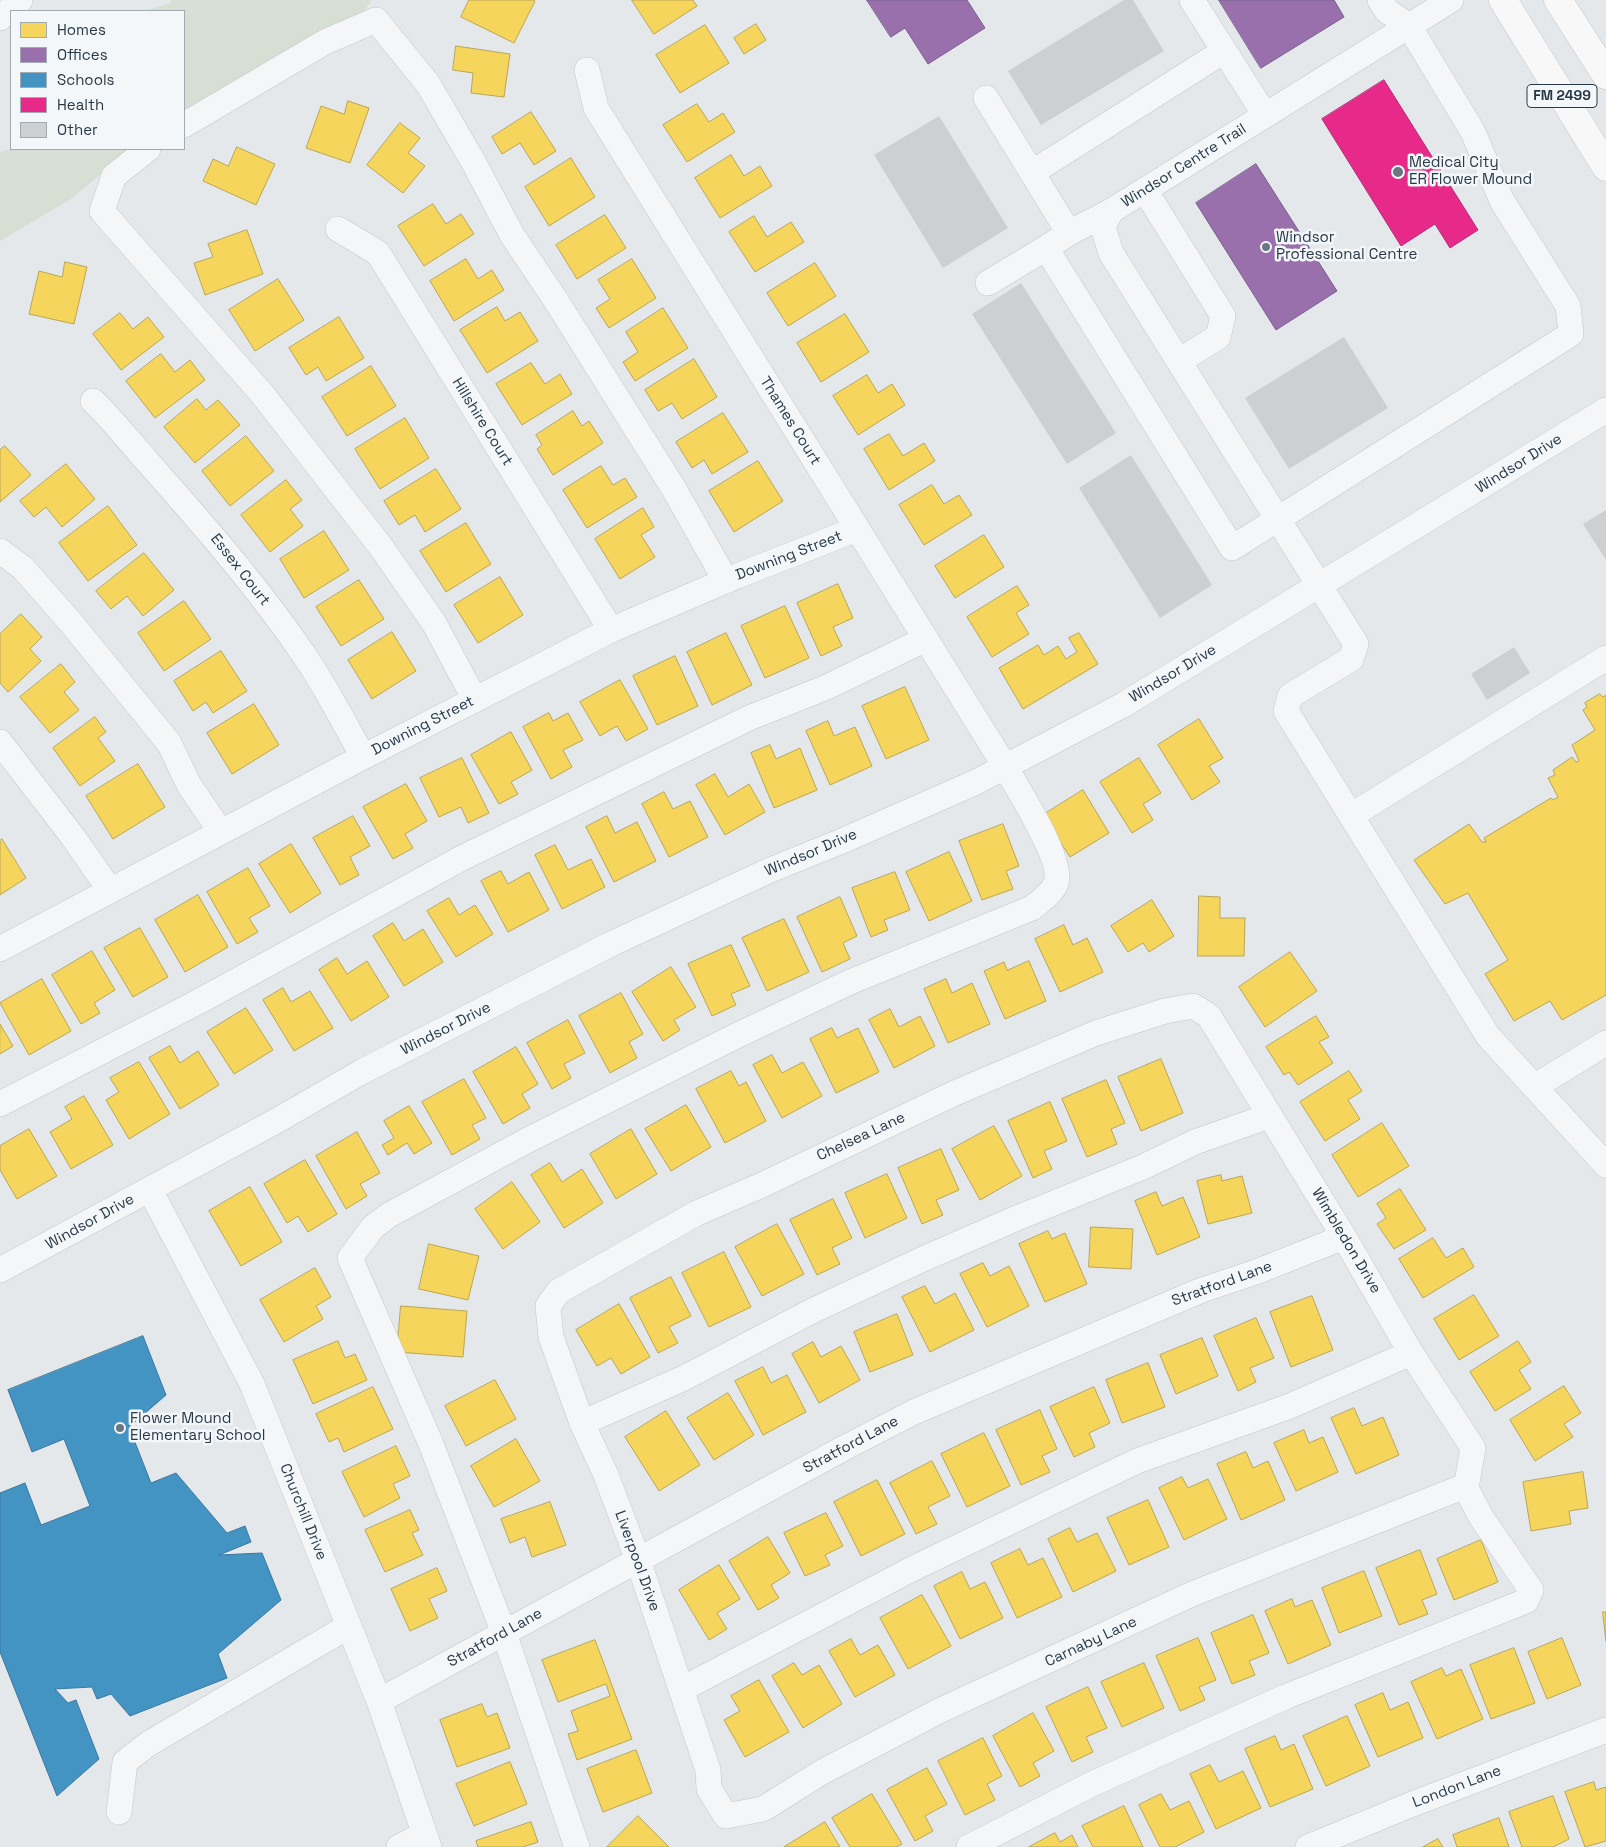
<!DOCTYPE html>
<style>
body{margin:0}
#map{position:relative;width:1606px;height:1847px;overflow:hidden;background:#e5e8eb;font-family:"Space Grotesk",sans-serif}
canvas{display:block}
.legend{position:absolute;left:10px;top:10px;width:175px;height:140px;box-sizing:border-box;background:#f3f7f9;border:1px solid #a2abb2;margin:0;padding:6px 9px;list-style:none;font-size:15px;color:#283847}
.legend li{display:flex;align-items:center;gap:10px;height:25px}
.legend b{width:25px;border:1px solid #a2abb2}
</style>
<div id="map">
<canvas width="1606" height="1847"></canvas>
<ul class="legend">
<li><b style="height:14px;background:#f6d55c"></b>Homes</li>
<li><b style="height:14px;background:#9970ab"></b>Offices</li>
<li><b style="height:14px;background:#4393c3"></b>Schools</li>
<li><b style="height:14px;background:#e7298a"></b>Health</li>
<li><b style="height:14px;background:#cdd0d3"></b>Other</li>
</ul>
</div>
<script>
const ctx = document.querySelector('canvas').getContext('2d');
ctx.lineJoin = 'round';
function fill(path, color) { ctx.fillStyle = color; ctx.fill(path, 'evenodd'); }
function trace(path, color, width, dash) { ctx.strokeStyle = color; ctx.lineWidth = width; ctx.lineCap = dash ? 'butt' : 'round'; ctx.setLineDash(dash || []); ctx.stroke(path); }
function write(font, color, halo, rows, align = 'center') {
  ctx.font = font + ' "Space Grotesk",sans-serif'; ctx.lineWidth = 5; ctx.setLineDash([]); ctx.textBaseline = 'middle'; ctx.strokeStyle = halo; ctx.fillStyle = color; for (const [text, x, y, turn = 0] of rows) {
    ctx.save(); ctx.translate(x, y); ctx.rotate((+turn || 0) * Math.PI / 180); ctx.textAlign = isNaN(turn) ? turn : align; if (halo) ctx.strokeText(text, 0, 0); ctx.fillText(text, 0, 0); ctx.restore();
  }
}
fill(new Path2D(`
 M171 0H372L359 18 184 119V11H145L170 3Z
 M11 149H138L101 174 71 199 0 241V152Z`), '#d7dfd5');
const homes = new Path2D(`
 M469 0H533L535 1 514 43 461 17Z
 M632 0H693L697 6 654 34Z
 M756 24 766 40 744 54 734 38Z
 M705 25 729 63 680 93 656 55Z
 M456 46 510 54 504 97 471 93 473 73 453 70Z
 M348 101 369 108 350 163 306 148 321 106 344 114Z
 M697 104 709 122 723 113 735 132 687 162 663 125Z
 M531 112 556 151 534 165 520 143 502 154 492 137Z
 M400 123 420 138 408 153 425 166 403 193 367 165Z
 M237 147 275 164 256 205 203 181 213 159 228 166Z
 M731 155 744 176 760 166 772 186 720 218 695 178Z
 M571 158 595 197 549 226 525 187Z
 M433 204 446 224 461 214 474 234 424 266 398 226Z
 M605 215 626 248 577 279 556 245Z
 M754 216 767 237 791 222 804 242 755 272 729 232Z
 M247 230 263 274 205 295 194 263 213 257 208 244Z
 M466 259 478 279 492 270 504 290 454 321 430 281Z
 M632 259 656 298 609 328 596 308 610 299 598 280Z
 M65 262 87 267 74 324 29 314 39 271 62 277Z
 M815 263 836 296 788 326 767 293Z
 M278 279 304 320 255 351 229 310Z
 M497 307 505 321 520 312 538 341 487 373 460 330Z
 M663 308 688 348 635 381 623 362 638 352 626 332Z
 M120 313 133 329 148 317 164 337 121 370 93 334Z
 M845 314 869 352 821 382 797 343Z
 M339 317 364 358 326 381 318 367 306 375 289 348Z
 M161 354 175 372 190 360 205 380 155 418 126 381Z
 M694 359 717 397 682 419 672 403 658 411 645 390Z
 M531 363 545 384 560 374 572 394 522 425 496 384Z
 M371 366 396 406 347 436 322 397Z
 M867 375 878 393 892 384 905 405 858 435 833 396Z
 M197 399 206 410 218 400 240 425 195 463 164 427Z
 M573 411 582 426 589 421 603 443 553 475 537 449 542 445 536 435Z
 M723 413 748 452 712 474 704 460 692 468 676 442Z
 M405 418 429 458 380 489 355 449Z
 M889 434 903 456 924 443 935 461 889 490 864 449Z
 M246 436 274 471 230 506 202 471Z
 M5 446 31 475 0 502V450Z
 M758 461 783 501 734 532 709 491Z
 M66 464 95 499 62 527 46 507 34 517 20 501Z
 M601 466 613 485 625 478 637 497 587 528 563 490Z
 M436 469 461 509 425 532 415 515 399 525 384 501Z
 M286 480 302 500 290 509 303 526 270 552 241 515Z
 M932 485 944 504 959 495 972 515 924 545 899 505Z
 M108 506 137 545 88 581 59 543Z
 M643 508 654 527 641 535 655 557 620 579 595 539Z
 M466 523 491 564 446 592 420 551Z
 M324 531 349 570 304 598 280 559Z
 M984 535 1004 567 955 598 935 566Z
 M144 553 174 590 143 616 127 596 111 609 96 591Z
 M500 577 523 615 478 643 454 605Z
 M359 580 384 619 341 646 316 607Z
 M838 584 853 618 833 627 842 646 821 656 797 603Z
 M1017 586 1029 605 1016 613 1029 634 992 657 967 617Z
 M184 601 211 639 164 671 138 633Z
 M785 606 809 658 765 678 741 626Z
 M21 614 42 637 30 649 41 661 8 692 0 683V634Z
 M392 632 416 671 372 699 348 660Z
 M726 633 752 685 712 705 687 652Z
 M1079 633 1098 664 1023 709 999 668 1038 645 1044 655 1058 646 1066 659 1077 652 1069 638Z
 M221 651 247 691 213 713 206 702 193 711 174 681Z
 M675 656 698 706 657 725 633 676Z
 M61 664 75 682 64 692 79 710 50 733 20 697Z
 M620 680 648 729 626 741 617 726 600 736 580 702Z
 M905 687 929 740 886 759 862 706Z
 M1600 694 1603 697 1606 695V995L1562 1020 1550 1001 1514 1021 1485 974 1508 960 1468 893 1445 904 1414 860 1469 824 1482 842H1486L1484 838 1551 798 1553 800 1558 797 1548 778 1555 775 1553 770 1572 757 1576 762 1579 761 1572 745 1595 730 1583 710 1587 707 1585 703Z
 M254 704 279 745 232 774 207 733Z
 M549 713 553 721 568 713 583 740 563 750 572 767 551 779 523 727Z
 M95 717 106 732 98 738 115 761 80 786 53 748Z
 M1199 719 1223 758 1209 766 1220 782 1192 800 1158 745Z
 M828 721 834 736 855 727 872 766 830 785 806 731Z
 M511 732 532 770 511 782 518 794 499 804 471 755Z
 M770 745 776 759 800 748 817 790 774 808 751 753Z
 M462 758 489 813 468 823 461 807 439 817 420 778Z
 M1139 758 1161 793 1143 804 1153 820 1132 833 1100 782Z
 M138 764 165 807 113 839 86 796Z
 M715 774 728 797 749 784 765 812 725 835 696 785Z
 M406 784 427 821 405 834 413 848 393 859 363 807Z
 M1083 790 1109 833 1070 857 1043 815Z
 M664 792 673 809 690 801 708 837 669 857 642 804Z
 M353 816 370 846 350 857 359 875 340 885 313 838Z
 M607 816 615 833 637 822 656 861 614 882 586 827Z
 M1003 824 1019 866 1006 871 1013 889 982 900 959 841Z
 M2 839 26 878 0 895V841Z
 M291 844 321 893 290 913 259 864Z
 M555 845 568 870 591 859 605 887 562 909 535 855Z
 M949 852 972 901 929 921 906 872Z
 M248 868 270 906 249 918 258 932 237 944 207 892Z
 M501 871 508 884 529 872 549 910 508 932 481 881Z
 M895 872 910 910 884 920 888 930 871 937 852 888Z
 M198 895 228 947 185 972 155 920Z
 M1199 896 1220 897V918H1245L1244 956H1198Z
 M840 897 857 936 843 943 850 959 822 972 797 917Z
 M449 898 459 915 475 905 493 934 456 957 427 911Z
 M1152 900 1174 936 1149 952 1143 943 1128 952 1111 926Z
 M784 919 809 972 767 991 742 938Z
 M393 923 404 941 423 929 443 962 404 986 373 936Z
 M1064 925 1073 945 1087 938 1103 972 1060 992 1035 939Z
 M140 928 168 977 133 997 104 948Z
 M731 945 750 986 731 994 736 1005 712 1016 688 964Z
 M92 951 115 990 94 1003 100 1013 81 1024 52 975Z
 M1290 952 1317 991 1265 1027 1239 987Z
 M337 958 347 974 367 961 389 997 351 1021 319 970Z
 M1029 961 1046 1001 1005 1019 984 971 1004 962 1007 970Z
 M671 967 696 1007 674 1020 680 1030 663 1041 632 992Z
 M42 979 71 1031 29 1055 0 1003Z
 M946 979 952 993 972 983 990 1024 948 1043 924 989Z
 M283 988 291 1002 310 991 333 1028 294 1051 263 1000Z
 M621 993 643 1034 629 1042 637 1058 610 1073 579 1016Z
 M246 1008 273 1050 234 1074 207 1032Z
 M890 1009 899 1027 920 1016 935 1046 894 1068 869 1020Z
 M1316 1016 1329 1037 1319 1042 1333 1063 1298 1085 1289 1072 1284 1075 1266 1047Z
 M568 1020 585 1053 564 1064 571 1078 552 1089 527 1043Z
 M0 1024 13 1046 0 1054Z
 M832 1028 837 1038 858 1028 879 1072 836 1093 810 1039Z
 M170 1046 180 1063 198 1051 219 1085 180 1109 149 1058Z
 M516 1047 538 1084 522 1094 530 1108 503 1124 473 1072Z
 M772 1055 782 1073 803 1062 822 1096 782 1118 753 1065Z
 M1161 1059 1183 1113 1141 1131 1118 1077Z
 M139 1062 170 1114 129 1139 106 1100 119 1092 110 1078Z
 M731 1071 739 1086 746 1082 766 1121 725 1143 696 1089Z
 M1349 1071 1362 1091 1348 1100 1360 1119 1325 1141 1300 1102Z
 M464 1079 486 1118 472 1125 480 1139 452 1155 422 1102Z
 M1106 1080 1125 1123 1111 1129 1117 1144 1087 1157 1062 1099Z
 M84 1096 113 1145 71 1169 50 1132 72 1119 65 1107Z
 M1050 1102 1067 1141 1044 1151 1052 1169 1033 1178 1008 1121Z
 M686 1105 711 1147 671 1171 645 1129Z
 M409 1106 432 1143 414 1154 407 1143 388 1155 382 1145 394 1138 384 1121Z
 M1382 1123 1409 1166 1358 1197 1332 1155Z
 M994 1126 1022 1176 980 1200 952 1149Z
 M29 1129 57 1176 17 1199 0 1170V1146Z
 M631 1129 657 1174 616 1199 590 1154Z
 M357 1132 380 1173 360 1184 367 1196 346 1209 316 1156Z
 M941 1149 959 1190 936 1200 943 1215 922 1224 898 1168Z
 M305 1160 337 1214 308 1232 298 1216 287 1223 264 1184Z
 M550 1163 562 1182 582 1169 603 1203 564 1228 531 1175Z
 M887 1174 907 1218 865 1238 845 1193Z
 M1221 1175 1222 1181 1242 1176 1252 1213 1208 1224 1197 1181Z
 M512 1182 540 1222 503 1249 475 1209Z
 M250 1187 282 1242 241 1266 209 1211Z
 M1400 1189 1426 1230 1394 1249 1377 1224 1386 1218 1377 1204Z
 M1156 1192 1162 1206 1183 1197 1200 1237 1157 1255 1135 1201Z
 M833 1199 852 1238 832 1248 840 1264 817 1275 790 1220Z
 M777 1224 804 1274 762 1296 735 1247Z
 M1091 1227 1133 1229 1131 1269 1089 1267Z
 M1048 1231 1052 1239 1065 1233 1087 1284 1045 1302 1019 1244Z
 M1433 1238 1446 1258 1463 1248 1474 1267 1423 1298 1399 1259Z
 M429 1244 479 1256 468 1300 419 1289Z
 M724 1252 751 1307 709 1327 682 1273Z
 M983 1263 990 1276 1009 1266 1029 1306 987 1327 960 1274Z
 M315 1268 331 1297 316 1306 323 1319 284 1342 260 1300Z
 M671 1277 691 1316 669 1327 678 1343 658 1353 630 1298Z
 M925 1286 935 1304 955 1293 974 1330 930 1352 902 1297Z
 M1474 1295 1499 1336 1459 1360 1434 1319Z
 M1312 1296 1333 1350 1291 1367 1270 1312Z
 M619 1304 650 1357 621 1374 611 1358 597 1366 576 1330Z
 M401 1306 467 1311 463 1357 397 1352Z
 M897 1314 913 1355 870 1372 854 1332Z
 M1256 1318 1274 1358 1250 1368 1256 1382 1238 1391 1214 1336Z
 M1202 1338 1218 1376 1176 1394 1160 1355Z
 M338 1341 345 1358 355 1354 367 1380 313 1404 293 1360Z
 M1518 1341 1531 1362 1519 1370 1531 1389 1495 1411 1470 1372Z
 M813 1342 821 1357 841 1346 860 1380 819 1403 792 1354Z
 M1148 1363 1165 1407 1122 1423 1106 1380Z
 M763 1367 771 1383 787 1375 806 1412 763 1435 735 1381Z
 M495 1380 516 1419 466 1446 445 1406Z
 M1564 1386 1581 1413 1564 1424 1573 1437 1535 1461 1510 1420Z
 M373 1387 393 1429 344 1452 338 1438 329 1442 316 1414Z
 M1094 1387 1110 1423 1089 1433 1095 1447 1074 1457 1050 1407Z
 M728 1393 754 1435 714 1460 687 1418Z
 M1354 1408 1362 1426 1383 1417 1399 1455 1356 1474 1331 1418Z
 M1040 1410 1057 1449 1042 1456 1050 1472 1021 1485 996 1430Z
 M666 1411 700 1465 659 1491 625 1437Z
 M1304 1430 1309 1443 1323 1437 1338 1472 1296 1491 1274 1443Z
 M984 1433 1010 1486 967 1507 941 1454Z
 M516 1439 540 1481 494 1507 471 1466Z
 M396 1446 410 1476 393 1484 400 1498 364 1517 342 1472Z
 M1246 1452 1253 1468 1268 1461 1285 1500 1241 1520 1217 1464Z
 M932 1461 950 1496 928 1507 937 1524 916 1534 890 1483Z
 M1583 1472 1588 1508 1569 1511 1571 1524 1531 1531 1523 1482Z
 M1182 1477 1188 1488 1208 1479 1227 1519 1184 1540 1159 1488Z
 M877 1480 905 1534 861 1556 834 1502Z
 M1148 1500 1169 1547 1129 1565 1107 1518Z
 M550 1502 566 1545 532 1557 525 1537 510 1543 501 1519Z
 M410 1510 419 1530 412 1533 423 1555 385 1572 365 1530Z
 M826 1513 843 1546 825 1555 830 1565 805 1576 784 1533Z
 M1070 1528 1077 1542 1097 1533 1116 1571 1073 1592 1048 1539Z
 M768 1537 790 1573 771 1585 779 1598 758 1610 729 1561Z
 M1481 1540 1498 1582 1454 1600 1437 1559Z
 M1020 1549 1028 1565 1043 1558 1062 1597 1017 1618 991 1563Z
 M1420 1550 1437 1594 1422 1600 1428 1614 1399 1625 1376 1568Z
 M719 1565 740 1599 717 1613 727 1629 709 1640 679 1590Z
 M437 1568 447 1591 429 1599 438 1618 410 1631 391 1589Z
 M1364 1571 1382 1616 1339 1633 1322 1588Z
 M962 1572 970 1589 985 1582 1003 1618 960 1639 934 1586Z
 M922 1595 951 1646 908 1669 880 1618Z
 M1292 1599 1295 1607 1312 1600 1331 1645 1288 1664 1265 1611Z
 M1603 1612H1606V1641Z
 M1253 1615 1269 1653 1249 1661 1255 1675 1232 1684 1211 1633Z
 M1198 1638 1216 1680 1199 1687 1205 1700 1180 1711 1156 1656Z
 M1562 1638 1581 1685 1547 1699 1528 1652Z
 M851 1639 860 1655 878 1645 895 1675 855 1697 829 1651Z
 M595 1640 632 1739 577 1760 568 1734 578 1731 571 1711 610 1696 606 1684 558 1702 542 1660Z
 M1514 1648 1535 1703 1491 1719 1470 1665Z
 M794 1663 802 1675 819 1665 842 1704 803 1728 772 1676Z
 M1144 1663 1164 1708 1122 1727 1101 1682Z
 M1442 1668 1446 1676 1461 1669 1483 1719 1437 1739 1411 1682Z
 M759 1680 789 1732 745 1757 724 1720 740 1711 731 1696Z
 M1088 1687 1107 1728 1086 1737 1093 1752 1072 1762 1046 1707Z
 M1383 1693 1390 1710 1408 1702 1423 1738 1378 1757 1355 1705Z
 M482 1704 487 1717 497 1713 510 1748 457 1767 440 1720Z
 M1033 1713 1054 1751 1033 1763 1040 1776 1020 1787 993 1736Z
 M1347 1716 1370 1766 1326 1786 1303 1736Z
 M1275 1736 1281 1750 1294 1744 1313 1789 1270 1807 1245 1749Z
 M983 1738 1002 1776 987 1784 995 1800 965 1815 938 1761Z
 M636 1750 652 1793 603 1812 587 1769Z
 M510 1762 527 1804 474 1826 456 1784Z
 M1210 1765 1219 1782 1243 1771 1261 1808 1216 1829 1190 1774Z
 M927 1768 947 1804 925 1816 933 1831 915 1841 887 1790Z
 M1594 1782 1596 1790 1606 1787V1841L1585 1847 1565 1792Z
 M872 1794 902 1844 896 1847H850L832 1818Z
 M1161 1794 1170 1810 1189 1801 1204 1832 1175 1847H1160L1139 1805Z
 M1553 1796 1569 1839 1553 1847H1522L1509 1812Z
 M1124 1806 1143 1847H1093L1082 1826Z
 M638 1816 669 1847H607Z
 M1499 1818 1509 1847H1457L1453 1835Z
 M531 1822 538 1842 523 1847H478L476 1841Z
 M825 1822 840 1847H784Z
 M1055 1833 1060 1842 1072 1835 1078 1847H1029Z
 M1438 1839 1443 1847H1423Z`);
fill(homes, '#f6d55c');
trace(homes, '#b8a656', 1);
const offices = new Path2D(`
 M867 0H967L985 28 928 64 905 28 891 37Z
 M1219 0H1334L1344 17 1261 68Z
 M1256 164 1337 291 1276 330 1196 203Z`);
fill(offices, '#9970ab');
trace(offices, '#775f8d', 1);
const schools = new Path2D(`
 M143 1336 166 1395 129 1427 151 1483 176 1473 227 1533 245 1526 251 1542 219 1555 262 1553 281 1600 218 1654 227 1678 130 1716 111 1694 97 1699 92 1687 55 1689 68 1703 76 1700 99 1759 57 1796 0 1652V1493L25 1483 41 1525 90 1506 64 1439 32 1452 8 1390Z`);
fill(schools, '#4393c3');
trace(schools, '#3b789e', 1);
const health = new Path2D(`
 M1384 80 1478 230 1450 248 1435 224 1401 246 1322 119Z`);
fill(health, '#e7298a');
trace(health, '#ae2e76', 1);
fill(new Path2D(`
 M1124 0H1133L1164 51 1041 125 1008 71Z
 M939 116 1008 228 943 268 874 155Z
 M1021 283 1116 433 1067 464 972 314Z
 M1344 337 1388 408 1289 469 1245 398Z
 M1131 455 1212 585 1160 618 1079 488Z
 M1606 510V560L1583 524Z
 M1514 647 1530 673 1487 700 1471 674Z`), '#cdd0d3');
const minor = new Path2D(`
 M1192 0 1265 115
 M1451 0 1111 211 1103 227 1111 253 1356 644 1351 659 1290 696 1286 711 1488 1036 1606 1165
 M0 18 20 0
 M986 98 1069 233
 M184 125 325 42 376 20 428 84 474 163 512 235 557 302 674 489 726 581
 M148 149 114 176 102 211 263 395 381 547 434 623 475 700
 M1033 172 1224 51
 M1145 190 1223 316 1218 337 1179 361
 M1111 211 1069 233 1046 248 1232 548 1571 334 1568 306 1502 201 1473 132 1409 26 1387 11 1380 0
 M338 229 378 253 611 630
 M988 283 1046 248
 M93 401C112 419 128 440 146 460 201 522 257 586 304 655 326 687 344 722 363 757
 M0 551 23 568 72 624 169 743 189 785 221 832
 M0 742 73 837 110 890
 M1352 815 1606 658
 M0 949 363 757 611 630 737 576 857 529
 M1193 1006 1209 1016 1344 1237 1411 1353 1473 1448 1466 1488H1460L1192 1594 939 1711 822 1772 763 1809 726 1816 709 1789 708 1770 638 1560 606 1475 582 1423 551 1337 548 1306 559 1291 697 1213 762 1185 955 1093 1096 1033 1165 1011Z
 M1534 1087 1606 1043
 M0 1104 196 1003 462 858 749 718 827 687 926 639
 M150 1190 252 1384 379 1701 429 1847
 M0 1270 278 1120 363 1071 611 944 768 871 842 841 974 783 1123 705 1606 410
 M582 1423 684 1378 812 1311 923 1259 1017 1218 1143 1167 1195 1142 1269 1116
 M682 1689 914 1568 1137 1461 1290 1406 1411 1353
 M379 1701 844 1448 914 1412 1202 1290 1256 1272 1344 1237
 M119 1812 125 1762 148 1744 349 1626
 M399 1847 424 1834
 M577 1847 504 1633 431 1444 350 1258 373 1227 389 1215 526 1141 738 1035 850 982 1032 908C1040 901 1052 894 1056 883 1064 860 1018 790 1006 768L596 108 587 70
 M969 1847 1092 1784 1285 1697 1526 1601 1531 1590 1481 1517 1466 1488
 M1308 1847 1410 1805 1606 1730`);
const major = new Path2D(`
 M1503 0 1606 167
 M1558 0 1606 75`);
trace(minor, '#c3c6c9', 26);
trace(major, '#c1c5c9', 29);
trace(minor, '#f4f6f7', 25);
trace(major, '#f8f8f9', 28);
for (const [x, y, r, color] of [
 [1398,172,6,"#6a7680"],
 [1266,247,5,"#6a7680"],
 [120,1428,5,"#6a7680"]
]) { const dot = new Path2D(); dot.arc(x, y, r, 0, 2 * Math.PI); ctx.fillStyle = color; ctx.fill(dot); trace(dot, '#f3f7f9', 2); }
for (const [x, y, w] of [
 [1562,96,70]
]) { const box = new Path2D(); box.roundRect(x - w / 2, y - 11.5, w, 23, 4); ctx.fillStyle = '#f3f7f9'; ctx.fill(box); trace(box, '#283847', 1); }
write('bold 14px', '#283847', null, [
 ["FM 2499",1562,96]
]);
write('15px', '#283847', '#f3f7f9', [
 ["Medical City",1409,163],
 ["ER Flower Mound",1409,180],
 ["Windsor",1276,238],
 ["Professional Centre",1276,255],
 ["Flower Mound",130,1419],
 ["Elementary School",130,1436]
], 'left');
write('15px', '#283847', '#f3f7f9', [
 ["Windsor Centre Trail",1184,166,-32],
 ["Thames Court",790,421,58],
 ["Hillshire Court",482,422,58],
 ["Windsor Drive",1519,464,-32],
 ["Downing Street",789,556,-21],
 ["Essex Court",240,570,52],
 ["Windsor Drive",1173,674,-31],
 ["Downing Street",423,726,-27],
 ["Windsor Drive",811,853,-23],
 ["Windsor Drive",446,1029,-27],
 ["Chelsea Lane",861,1137,-25],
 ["Windsor Drive",90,1222,-29],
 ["Wimbledon Drive",1346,1241,59],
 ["Stratford Lane",1222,1284,-20],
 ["Stratford Lane",851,1445,-28],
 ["Churchill Drive",303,1512,68],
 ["Liverpool Drive",637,1561,70],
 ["Stratford Lane",495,1638,-29],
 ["Carnaby Lane",1091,1642,-25],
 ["London Lane",1457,1787,-21]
]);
</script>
